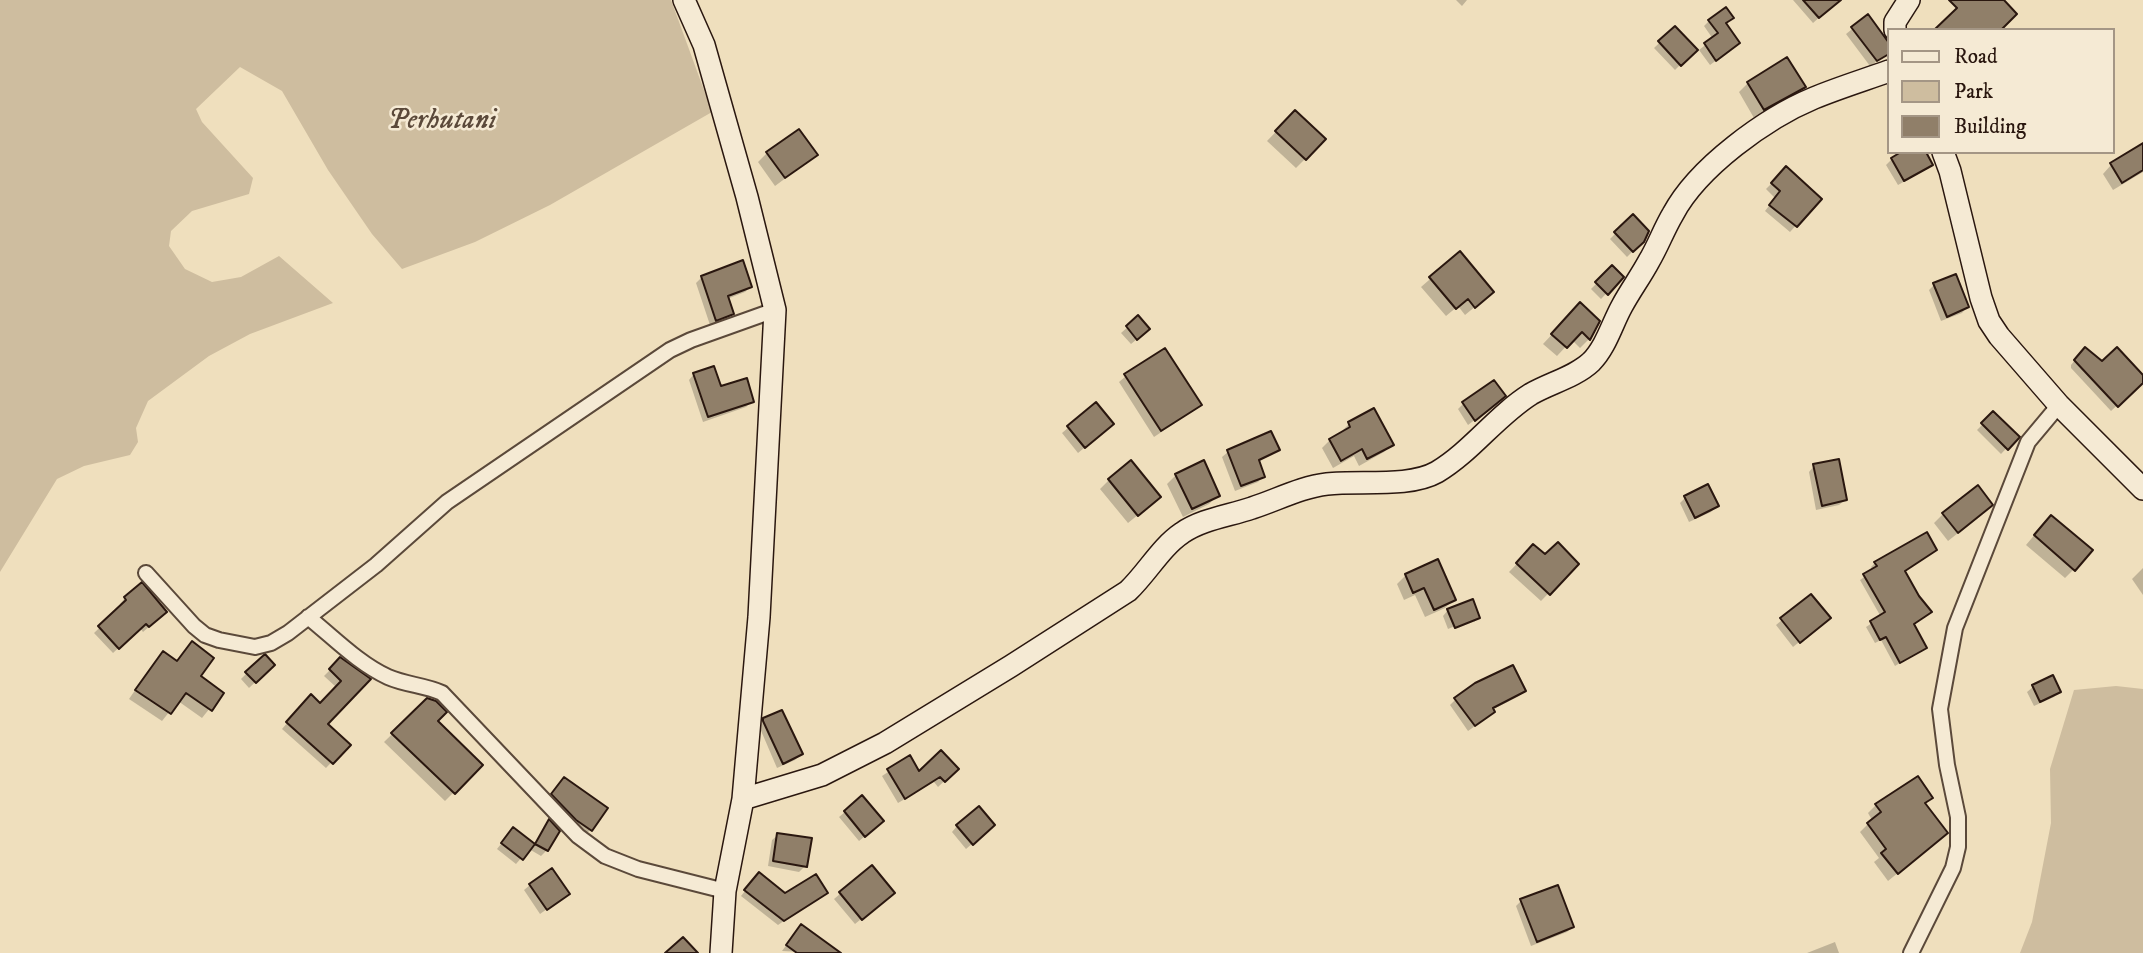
<!DOCTYPE html>
<style>
body{margin:0}
#map{position:relative;width:2143px;height:953px;overflow:hidden;background:#efdfbd;font-family:"IM FELL DW Pica",serif}
canvas{display:block}
.legend{position:absolute;left:1887px;top:28px;width:228px;height:126px;box-sizing:border-box;background:#f5ead4;border:2px solid #a49685;margin:0;padding:9px 12px;list-style:none;font-size:21px;color:#2a170f}
.legend li{display:flex;align-items:center;gap:14px;height:35px}
.legend b{width:35px;border:2px solid #a49685}
</style>
<div id="map">
<canvas width="2143" height="953"></canvas>
<ul class="legend">
<li><b style="height:9px;background:#f5ead4"></b>Road</li>
<li><b style="height:19px;background:#cebd9f"></b>Park</li>
<li><b style="height:19px;background:#907f69"></b>Building</li>
</ul>
</div>
<script>
const ctx = document.querySelector('canvas').getContext('2d');
ctx.lineJoin = 'round';
function fill(path, color) { ctx.fillStyle = color; ctx.fill(path, 'evenodd'); }
function trace(path, color, width, dash) { ctx.strokeStyle = color; ctx.lineWidth = width; ctx.lineCap = dash ? 'butt' : 'round'; ctx.setLineDash(dash || []); ctx.stroke(path); }
function write(font, color, halo, rows, align = 'center') {
  ctx.font = font + ' "IM FELL DW Pica",serif'; ctx.lineWidth = 5; ctx.setLineDash([]); ctx.textBaseline = 'middle'; ctx.strokeStyle = halo; ctx.fillStyle = color; for (const [text, x, y, turn = 0] of rows) {
    ctx.save(); ctx.translate(x, y); ctx.rotate((+turn || 0) * Math.PI / 180); ctx.textAlign = isNaN(turn) ? turn : align; if (halo) ctx.strokeText(text, 0, 0); ctx.fillText(text, 0, 0); ctx.restore();
  }
}
fill(new Path2D(`
 M0 0H671L712 112 550 205 475 242 402 269 372 234 328 170 282 91 240 67 196 109 202 122 253 178 249 194 192 211 171 231 169 246 185 269 212 282 241 277 279 256 333 303 250 334 209 356 148 401 136 428 138 442 130 455 84 466 57 479 0 572Z
 M2116 686 2143 689V953H2020L2032 922 2051 823 2050 769 2074 690Z`), '#cebd9f');
fill(new Path2D(`
 M1456 0H1467L1462 6Z
 M1793 0H1839L1813 23Z
 M1867 17 1889 46V53L1870 66 1846 34Z
 M1731 18 1725 24 1733 48 1710 65 1699 50 1713 39 1704 26 1709 21Z
 M1675 28 1695 50 1675 70 1654 48Z
 M1786 59 1804 87 1795 96 1754 118 1739 92 1748 83Z
 M1295 112 1324 140 1296 168 1267 141Z
 M2143 145V172L2113 190 2103 174 2111 165Z
 M767 153 815 155 806 163 775 186 758 162Z
 M1892 159 1931 164 1925 170 1898 185 1886 165Z
 M1786 169 1819 200 1790 232 1765 211 1775 198 1766 189Z
 M1633 216 1643 241 1627 257 1610 239Z
 M1459 254 1482 301 1465 315 1458 306 1446 316 1421 287Z
 M1612 268 1622 277 1601 299 1591 289Z
 M702 277 750 287 745 292 727 299 732 314 726 320 710 325 696 283Z
 M1934 285 1967 307 1962 313 1941 321 1929 290Z
 M1571 314 1598 322 1589 339 1580 348 1572 340 1557 356 1543 344Z
 M1138 318 1142 335 1131 344 1121 333Z
 M2080 354 2143 378V381L2111 411 2071 368V365Z
 M694 374 720 388 752 401 746 407 703 422 689 380Z
 M1126 376 1200 404 1193 411 1154 437 1119 382Z
 M1498 402 1468 425 1458 409 1463 404Z
 M1095 405 1106 430 1078 453 1062 433Z
 M1993 414 2017 437 2001 454 1977 430Z
 M1349 424 1392 444 1384 452 1359 466 1354 456 1333 468 1322 448 1330 440 1342 434 1341 432Z
 M1278 449 1272 455 1258 462 1263 476 1258 482 1235 491 1222 457 1228 452Z
 M1814 466 1845 500 1839 505 1816 510 1809 472Z
 M1176 475 1218 495 1209 504 1183 517 1167 484Z
 M1109 480 1150 505 1128 523 1100 489Z
 M1685 498 1717 506 1711 512 1689 522 1680 503Z
 M1943 514H1982L1948 541 1934 523Z
 M2042 526 2074 569 2065 578 2026 545Z
 M1534 546 1545 556 1577 564 1541 601 1509 572Z
 M1935 550 1904 572 1913 625 1925 648 1895 666 1881 640 1875 643 1866 627 1881 617 1860 580 1873 571 1871 567 1875 563Z
 M2143 568V595L2132 579Z
 M1406 575 1454 599 1445 608 1425 617 1415 595 1404 600 1397 584Z
 M125 598 159 618 143 632 140 628 113 653 94 633 122 606 120 604Z
 M1448 610 1478 617 1474 622V618L1448 629 1443 616Z
 M1782 620 1823 623 1793 647 1776 625Z
 M192 644 198 677 222 693 202 718 178 701 162 721 129 699 155 661 163 653 176 662Z
 M264 656 273 665 249 688 241 679Z
 M341 659 369 679 326 724 348 745 326 768 282 729 305 702 320 705 336 687 324 676Z
 M2033 687 2059 691 2054 697 2034 706 2027 692Z
 M1524 690 1519 696 1492 710 1488 717 1468 731 1450 705 1455 700Z
 M427 700 435 721 481 765 445 801 384 742Z
 M764 720 801 754 795 760 777 768 759 726Z
 M909 758 919 773 957 769 938 787 934 782 898 803 882 776Z
 M559 785 590 830 585 835 547 801Z
 M1930 798 1923 805 1937 841 1888 881 1874 862 1879 858 1860 832 1872 820 1868 813 1876 805Z
 M845 812 876 827 859 841 839 817Z
 M549 822 547 850 541 856 529 849 516 864 497 849 508 835 534 845 544 827Z
 M957 826 987 831 966 849 952 832Z
 M778 835 805 866 799 872 768 866 772 840Z
 M872 867 887 898 855 924 834 899Z
 M754 880 785 895 825 893 778 925 741 896Z
 M530 885 568 894 540 914 524 890Z
 M1521 901 1572 927 1567 932 1531 946 1516 906Z
 M796 932 825 953 782 951Z
 M1835 942 1839 953H1807Z`), '#0003');
const building = new Path2D(`
 M1803 0H1841L1819 18Z
 M1949 0H2004L2017 14 2001 30H1934L1957 8Z
 M1726 7 1734 18 1726 23 1740 43 1716 61 1704 43 1718 33 1708 20Z
 M1868 14 1889 43V54L1877 61 1851 27Z
 M1675 26 1698 50 1681 66 1658 41Z
 M1787 57 1806 87 1764 110 1747 82Z
 M1295 110 1326 139 1306 160 1275 131Z
 M799 129 818 155 785 178 766 152Z
 M2143 143V170L2122 183 2110 163Z
 M1901 152H1926L1933 165 1904 181 1891 158Z
 M1786 166 1822 199 1797 227 1769 205 1780 191 1771 183Z
 M1633 214 1649 231 1644 242 1633 252 1614 232Z
 M1460 251 1494 292 1475 308 1468 299 1456 309 1429 277Z
 M743 260 752 287 728 296 734 314 716 321 701 276Z
 M1612 265 1624 277 1608 295 1595 282Z
 M1956 274 1969 307 1947 317 1933 283Z
 M1580 302 1600 321 1590 340 1582 332 1567 348 1551 334Z
 M1138 315 1150 329 1137 340 1126 326Z
 M2085 347 2102 361 2117 347 2143 375V383L2118 407 2074 360Z
 M1165 348 1202 405 1161 431 1124 374Z
 M714 366 721 386 747 378 754 402 708 417 693 373Z
 M1494 380 1506 396 1475 421 1462 402Z
 M1096 402 1114 424 1085 448 1067 426Z
 M1374 408 1394 445 1367 459 1362 449 1341 461 1329 439 1350 427 1348 422Z
 M1993 411 2020 437 2008 450 1981 423Z
 M1271 431 1280 450 1259 460 1265 477 1241 486 1227 450Z
 M1839 459 1847 500 1822 506 1813 464Z
 M1131 460 1161 497 1138 516 1108 479Z
 M1204 460 1220 496 1192 509 1175 474Z
 M1708 484 1719 506 1695 518 1684 496Z
 M1978 485 1993 505 1958 533 1942 513Z
 M2051 515 2093 550 2075 571 2034 535Z
 M1927 532 1937 550 1905 571 1919 596 1932 612 1914 624 1927 648 1900 663 1886 637 1880 640 1870 621 1885 612 1863 574 1877 566 1874 562Z
 M1558 542 1579 564 1550 595 1516 563 1533 544 1545 554Z
 M1438 559 1456 600 1434 610 1424 588 1413 593 1405 574Z
 M142 582 167 612 149 627 146 624 119 649 98 626 126 600 124 597Z
 M1811 594 1831 618 1800 643 1780 618Z
 M1473 599 1480 618 1455 628 1447 609Z
 M192 641 214 658 201 676 224 693 212 711 186 693 171 714 135 690 163 651 177 661Z
 M265 654 275 665 256 683 245 672Z
 M340 657 371 679 328 724 351 745 333 764 286 722 311 694 320 703 341 681 329 669Z
 M1513 665 1526 691 1493 708 1495 712 1475 726 1454 698 1475 683Z
 M2053 675 2061 692 2040 702 2032 685Z
 M427 698 436 701 447 712 438 721 483 765 455 794 391 733Z
 M782 710 803 754 783 764 763 721V718Z
 M941 750 959 769 945 782 940 777 905 799 887 769 910 755 919 771Z
 M1918 776 1933 798 1925 803 1948 833 1898 874 1881 853 1886 849 1867 823 1881 812 1875 804Z
 M564 777 608 808 592 831 576 820 551 794Z
 M862 795 884 821 865 837 844 811Z
 M979 806 995 825 973 845 956 825Z
 M549 819 560 831 548 851 535 844Z
 M513 827 535 844 523 860 501 843Z
 M777 833 812 838 807 867 773 861Z
 M872 865 895 893 862 920 839 892Z
 M552 868 570 894 547 910 529 884Z
 M759 872 785 893 816 874 828 893 784 921 744 890Z
 M1558 885 1574 927 1537 942 1520 899Z
 M801 924 841 953H797L786 945Z
 M683 937 698 953H665Z`);
fill(building, '#907f69');
trace(building, '#2a170f', 2);
const street = new Path2D(`
 M146 573 194 626 205 635 219 640 255 647 271 643 288 633 376 565 447 502 670 350 691 340 775 310
 M308 617C333 637 359 664 388 677 406 685 425 685 442 693L578 836 605 856 638 869 725 891
 M1911 953 1953 868 1958 847V817L1947 765 1940 709 1955 628 2028 442 2059 405`);
const secondary = new Path2D(`
 M684 0 704 45 747 197 775 310 759 617 743 799 725 891 721 953
 M1895 30V22L1909 0
 M1943 152 1950 171 1981 298 1989 321 1999 336 2059 405 2143 489
 M743 799 822 775 885 743 1011 666 1128 591C1147 573 1161 547 1182 533 1202 519 1229 516 1252 508 1277 500 1301 487 1327 484 1359 480 1409 488 1437 472 1472 451 1496 416 1531 394 1550 383 1575 377 1591 362 1606 347 1612 324 1622 306 1630 291 1641 276 1649 261 1658 246 1664 229 1673 214 1698 167 1766 118 1814 98 1838 88 1864 80 1889 71`);
trace(street, '#5b493a', 18);
trace(secondary, '#2a170f', 24);
trace(street, '#f5ead4', 14);
trace(secondary, '#f5ead4', 21);
write('italic 28px', '#5b493a', '#f5ead4', [
 ["Perhutani",442,122]
]);
</script>
